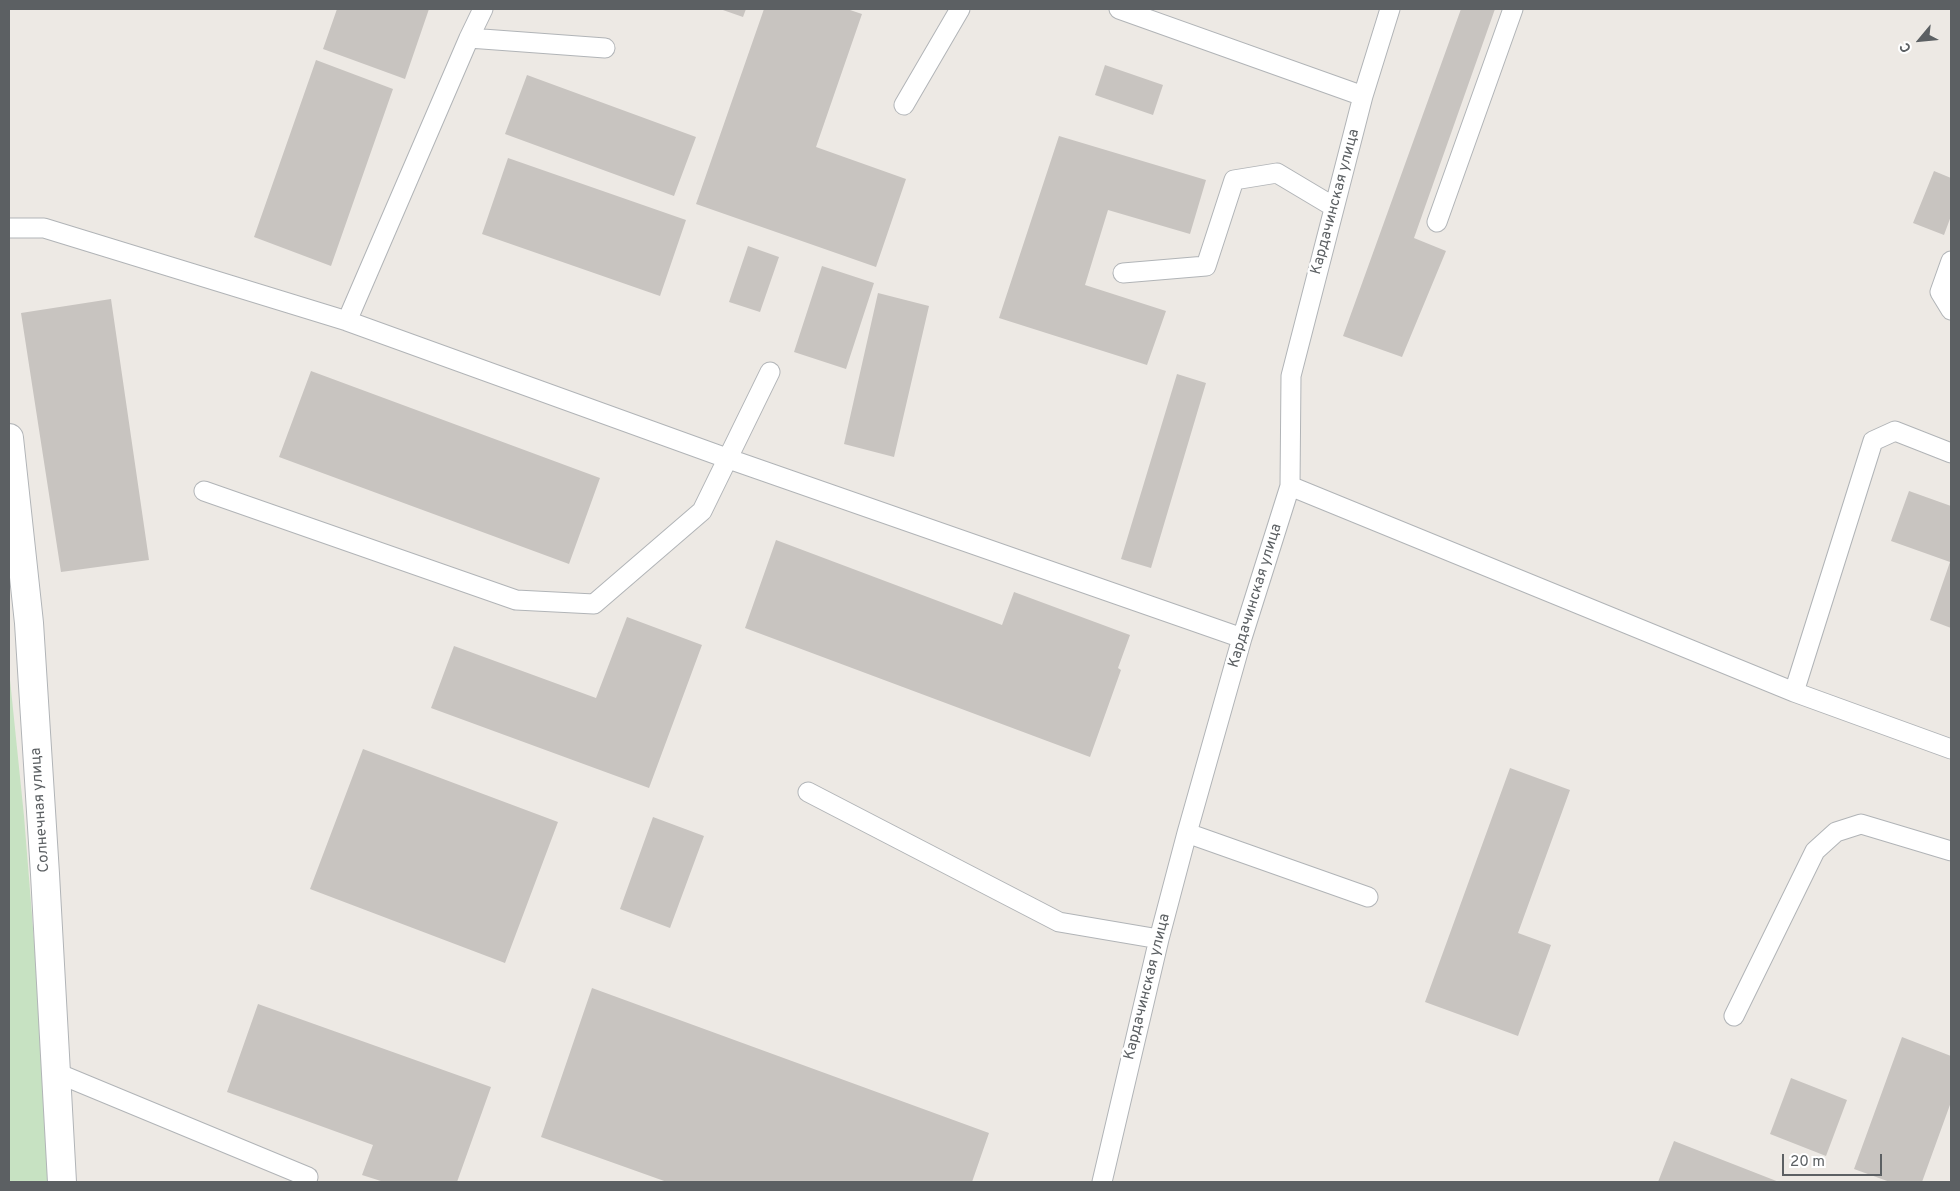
<!DOCTYPE html>
<meta charset="utf-8">
<style>
body{margin:0}
#map{position:relative;width:1960px;height:1191px;overflow:hidden;background:#ede9e4;font-family:Overpass,sans-serif}
canvas{display:block}
.frame{position:absolute;inset:0;border:10px solid #5c6063;pointer-events:none}
.north{position:absolute;left:1895px;top:15px;width:50px;height:50px;-webkit-text-stroke:4px #fff;paint-order:stroke;rotate:242deg;font-size:14px;font-weight:700;line-height:20px;text-align:center;color:#5c6063}
.north::after{content:'';display:block;margin:auto;width:18px;height:22px;background:#5c6063;clip-path:polygon(50% 0,100% 100%,50% 72%,0 100%)}
.scale{position:absolute;left:1782px;top:1154px;width:100px;height:22px;box-sizing:border-box;border:2px solid #5c6063;border-top:0;padding-left:6px;font-size:15px;line-height:18px;white-space:nowrap;color:#5c6063;-webkit-text-stroke:4px #fff;paint-order:stroke}
</style>
<div id="map">
<canvas width="1960" height="1191"></canvas>
<div class="frame"></div>
<div class="north">С</div>
<div class="scale">20 m</div>
</div>
<script>
const ctx = document.querySelector('canvas').getContext('2d');
ctx.lineJoin = 'round';
function fill(path, color) { ctx.fillStyle = color; ctx.fill(path, 'evenodd'); }
function trace(path, color, width, dash) { ctx.strokeStyle = color; ctx.lineWidth = width; ctx.lineCap = dash ? 'butt' : 'round'; ctx.setLineDash(dash || []); ctx.stroke(path); }
function write(font, color, halo, rows, align = 'center') {
  ctx.font = font + ' Overpass,sans-serif'; ctx.lineWidth = 5; ctx.setLineDash([]); ctx.textBaseline = 'middle'; ctx.strokeStyle = halo; ctx.fillStyle = color; for (const [text, x, y, turn = 0] of rows) {
    ctx.save(); ctx.translate(x, y); ctx.rotate((+turn || 0) * Math.PI / 180); ctx.textAlign = isNaN(turn) ? turn : align; if (halo) ctx.strokeText(text, 0, 0); ctx.fillText(text, 0, 0); ctx.restore();
  }
}
fill(new Path2D(`
 M9 670 24 816 52 1164V1182H9Z`), '#c7e2c2');
fill(new Path2D(`
 M337 9H429L405 79 323 49Z
 M720 9H746L743 17Z
 M764 9H847L862 14 816 147 906 179 876 267 696 204Z
 M1461 9H1495L1414 238 1446 251 1402 357 1343 336Z
 M316 60 393 89 331 266 254 237Z
 M1105 65 1163 85 1153 115 1095 95Z
 M527 75 696 137 674 196 505 134Z
 M1059 136 1206 180 1190 234 1108 210 1085 285 1166 311 1147 365 999 318Z
 M508 158 686 220 660 296 482 234Z
 M1934 171 1951 178V216L1944 235 1913 223Z
 M748 246 779 257 760 312 729 302Z
 M822 266 874 283 846 369 794 352Z
 M878 293 929 306 894 457 844 444Z
 M111 299 149 560 61 572 21 313Z
 M311 371 600 478 569 564 279 457Z
 M1177 374 1206 383 1151 568 1121 559Z
 M1909 491 1951 506V628L1930 620 1950 562 1891 541Z
 M776 540 1002 625 1014 592 1130 635 1118 668 1121 670 1090 757 745 628Z
 M627 617 702 645 649 788 431 708 454 646 596 698Z
 M363 749 558 822 505 963 310 889Z
 M1510 768 1570 790 1518 933 1551 945 1518 1036 1425 1002Z
 M653 817 704 836 670 928 620 909Z
 M592 988 989 1133 972 1182H667L541 1137Z
 M258 1004 491 1087 457 1182H384L362 1175 373 1145 227 1092Z
 M1902 1037 1951 1056V1102L1922 1182H1890L1854 1169Z
 M1791 1078 1847 1100 1826 1156 1770 1134Z
 M1674 1141 1779 1182H1658Z`), '#c8c4c0');
const service = new Path2D(`
 M1119 9 1363 96
 M469 38 605 48
 M904 105 960 9
 M1437 222 1513 9
 M9 228H44L347 321 729 459 1242 638
 M1951 261 1940 292 1951 310
 M1123 273 1206 266 1234 180 1277 173 1334 207
 M347 321 469 38 483 9
 M1290 486 1794 692 1951 749
 M204 491 516 600 594 604 702 511 770 372
 M1794 692 1873 441 1895 431 1951 453
 M808 792 1059 922 1159 939
 M1187 833 1368 897
 M1734 1016 1815 851 1836 832 1861 824 1951 851
 M57 1073 308 1177
 M1102 1182 1159 939 1187 833 1242 638 1290 486 1291 376 1363 96 1390 9`);
const minor = new Path2D(`
 M9 438 29 623 45 874 62 1182`);
trace(service, '#b1b4b7', 21);
trace(minor, '#b1b4b7', 30);
trace(service, '#fff', 19);
trace(minor, '#fff', 28);
write('15px', '#5c6063', '#fff', [
 ["Кардачинская улица",1336,202,-75],
 ["Кардачинская улица",1256,596,-73],
 ["Солнечная улица",41,810,-94],
 ["Кардачинская улица",1148,987,-76]
]);
</script>
